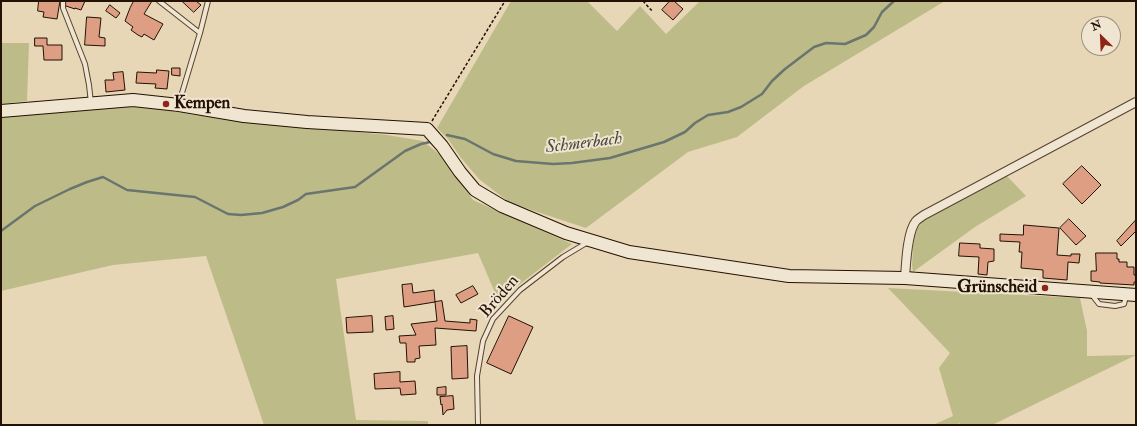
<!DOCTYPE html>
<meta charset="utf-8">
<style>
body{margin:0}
#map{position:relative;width:1137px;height:426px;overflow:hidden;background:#e8d7b7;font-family:"IM FELL Double Pica",serif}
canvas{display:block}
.frame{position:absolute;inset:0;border:2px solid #231103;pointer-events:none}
.north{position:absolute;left:1081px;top:16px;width:40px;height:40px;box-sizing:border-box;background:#f0e5d0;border:1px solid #9e907e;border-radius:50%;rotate:336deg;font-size:11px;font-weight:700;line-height:16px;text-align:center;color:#231103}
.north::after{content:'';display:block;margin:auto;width:14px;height:18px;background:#8f2418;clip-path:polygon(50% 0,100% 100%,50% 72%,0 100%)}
</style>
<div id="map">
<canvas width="1137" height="426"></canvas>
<div class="frame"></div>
<div class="north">N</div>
</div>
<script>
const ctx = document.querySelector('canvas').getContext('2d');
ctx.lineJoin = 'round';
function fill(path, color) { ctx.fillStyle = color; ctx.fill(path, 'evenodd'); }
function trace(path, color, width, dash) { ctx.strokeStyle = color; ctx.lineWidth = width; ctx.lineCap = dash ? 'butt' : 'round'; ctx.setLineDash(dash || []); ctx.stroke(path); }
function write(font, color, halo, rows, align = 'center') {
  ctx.font = font + ' "IM FELL Double Pica",serif'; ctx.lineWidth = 4; ctx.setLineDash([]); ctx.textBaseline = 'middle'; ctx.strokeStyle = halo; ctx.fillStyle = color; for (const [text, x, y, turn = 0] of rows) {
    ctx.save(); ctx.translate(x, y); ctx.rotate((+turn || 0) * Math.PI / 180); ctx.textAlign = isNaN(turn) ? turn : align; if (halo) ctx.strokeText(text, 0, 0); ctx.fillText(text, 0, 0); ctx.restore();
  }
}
fill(new Path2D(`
 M511 1H587L617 31 640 6 666 34 700 1H945L804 86 737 137 688 152 586 228 510 203 479 179 461 158 448 139 437 128Z
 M1 43H29L27 101 1 104Z
 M130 106 166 110 194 115 387 135 423 141 444 158 473 200 572 244 511 291 502 300 496 295 478 253 336 279 356 420 428 421V425H264L206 256 113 265 1 291V118L20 114Z
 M1007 176 1026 196 975 227 913 272 912 265 914 232 925 219Z
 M888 288 1080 298 1087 331V356L1136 355 992 425H961L959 423 957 425H933L953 416 939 368 950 353Z`), '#bdbc89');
trace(new Path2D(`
 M447 135 465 139 493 154 516 161 553 164 572 163 610 158 664 142 685 132 695 123 708 115 728 112 741 107 762 94 772 81 785 69 814 47 826 43 845 44 866 35 874 27 882 12 894 1
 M1 231 35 206 70 189 87 182 103 177 127 190 195 197 228 214 241 215 262 213 283 207 298 200 306 194 355 187 405 151 421 144 430 142`), '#6a756e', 2.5);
const building = new Path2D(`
 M39 1H60L57 19 43 17 44 12 38 11Z
 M66 1H85L81 10 75 8V9L66 6Z
 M134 1H152L144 14 163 24 154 40 144 34 142 37 138 35 131 30 133 27 125 21 130 8Z
 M182 1H196L201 5 194 12Z
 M670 1H674L683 9 673 20 662 10Z
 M110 5 120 13 116 18 106 11Z
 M87 17 101 18 99 37 105 38V46L85 45Z
 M35 38H47V45H62V60H44L43 46H35Z
 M172 68H180V76L172 75Z
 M157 70 169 71 167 89 155 88 156 84 136 83 137 72 156 73Z
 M123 72 125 90 106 92 105 80H114L113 73Z
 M1082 166 1101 185 1082 204 1063 184Z
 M1069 219 1086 236 1076 245 1060 228Z
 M1136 220V231L1121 246 1117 241Z
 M1024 225 1059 228 1057 255 1071 256V254H1080L1079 263 1068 262 1067 280 1043 278V270L1021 268 1022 252H1019L1020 242 1000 241V234L1023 235Z
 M960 243 980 244V248L994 249V261L988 262 987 275 978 274 979 257 959 256Z
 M1096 253H1117V259H1119V262H1127V267H1134V275H1136V282H1134V285L1100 283V282L1091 281V271H1096Z
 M412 284 413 293 434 290 435 302 404 307 402 285Z
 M473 286 478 294 461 303 456 295Z
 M442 301 445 321 470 323V319L477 320 476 331 435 328 436 345 419 346 420 358 415 359V362H407L406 343H400L399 336 416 335 411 324 437 321 435 302Z
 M372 316 373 332 347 333 346 318Z
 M393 316 394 329 386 330 385 317Z
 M509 316 533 327 511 374 487 363Z
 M467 346 468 378 452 379 451 347Z
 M400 372V382L415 381 416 394 401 395 400 388 375 389 374 374Z
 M446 387V395H437V388Z
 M453 396 454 409 447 410 443 415 442 404 441 405 440 397Z`);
fill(building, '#de9e83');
trace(building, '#231103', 1);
const lane = new Path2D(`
 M63 1V8L85 64 89 85 91 103
 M159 1 200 33
 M179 103 200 33 208 1
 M1092 295 1099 304 1115 306 1124 304 1126 296
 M478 425 477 376 483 341 493 319 520 290 563 257 588 242`);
const street = new Path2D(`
 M905 278C906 264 907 232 916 221 918 219 921 217 924 215L1136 102`);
const secondary = new Path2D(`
 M1 111 133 100 179 105 244 116 307 122 427 129 442 146 460 172 475 190 502 206 566 233 629 252 789 276 905 278 1136 295`);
trace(lane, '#544230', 6);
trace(street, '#544230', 10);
trace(secondary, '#231103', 14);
trace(new Path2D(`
 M643 1 653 12
 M432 121 505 1`), '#231103', 1.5, [3, 2]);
trace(lane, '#f0e5d0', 4);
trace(street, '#f0e5d0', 8);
trace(secondary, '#f0e5d0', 12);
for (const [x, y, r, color] of [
 [166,104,4,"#8f2418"],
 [1045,288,4,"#8f2418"]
]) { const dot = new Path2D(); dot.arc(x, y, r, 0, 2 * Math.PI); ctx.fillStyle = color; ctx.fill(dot); trace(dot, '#f0e5d0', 1.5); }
write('bold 17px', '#231103', '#f0e5d0', [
 ["Kempen",174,104],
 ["Grünscheid",1037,288,"right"]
], 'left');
write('17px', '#231103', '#f0e5d0', [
 ["Bröden",500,297,-49]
]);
write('italic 18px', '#4c4b42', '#f0e5d0', [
 ["Schmerbach",584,144,-7]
]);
</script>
